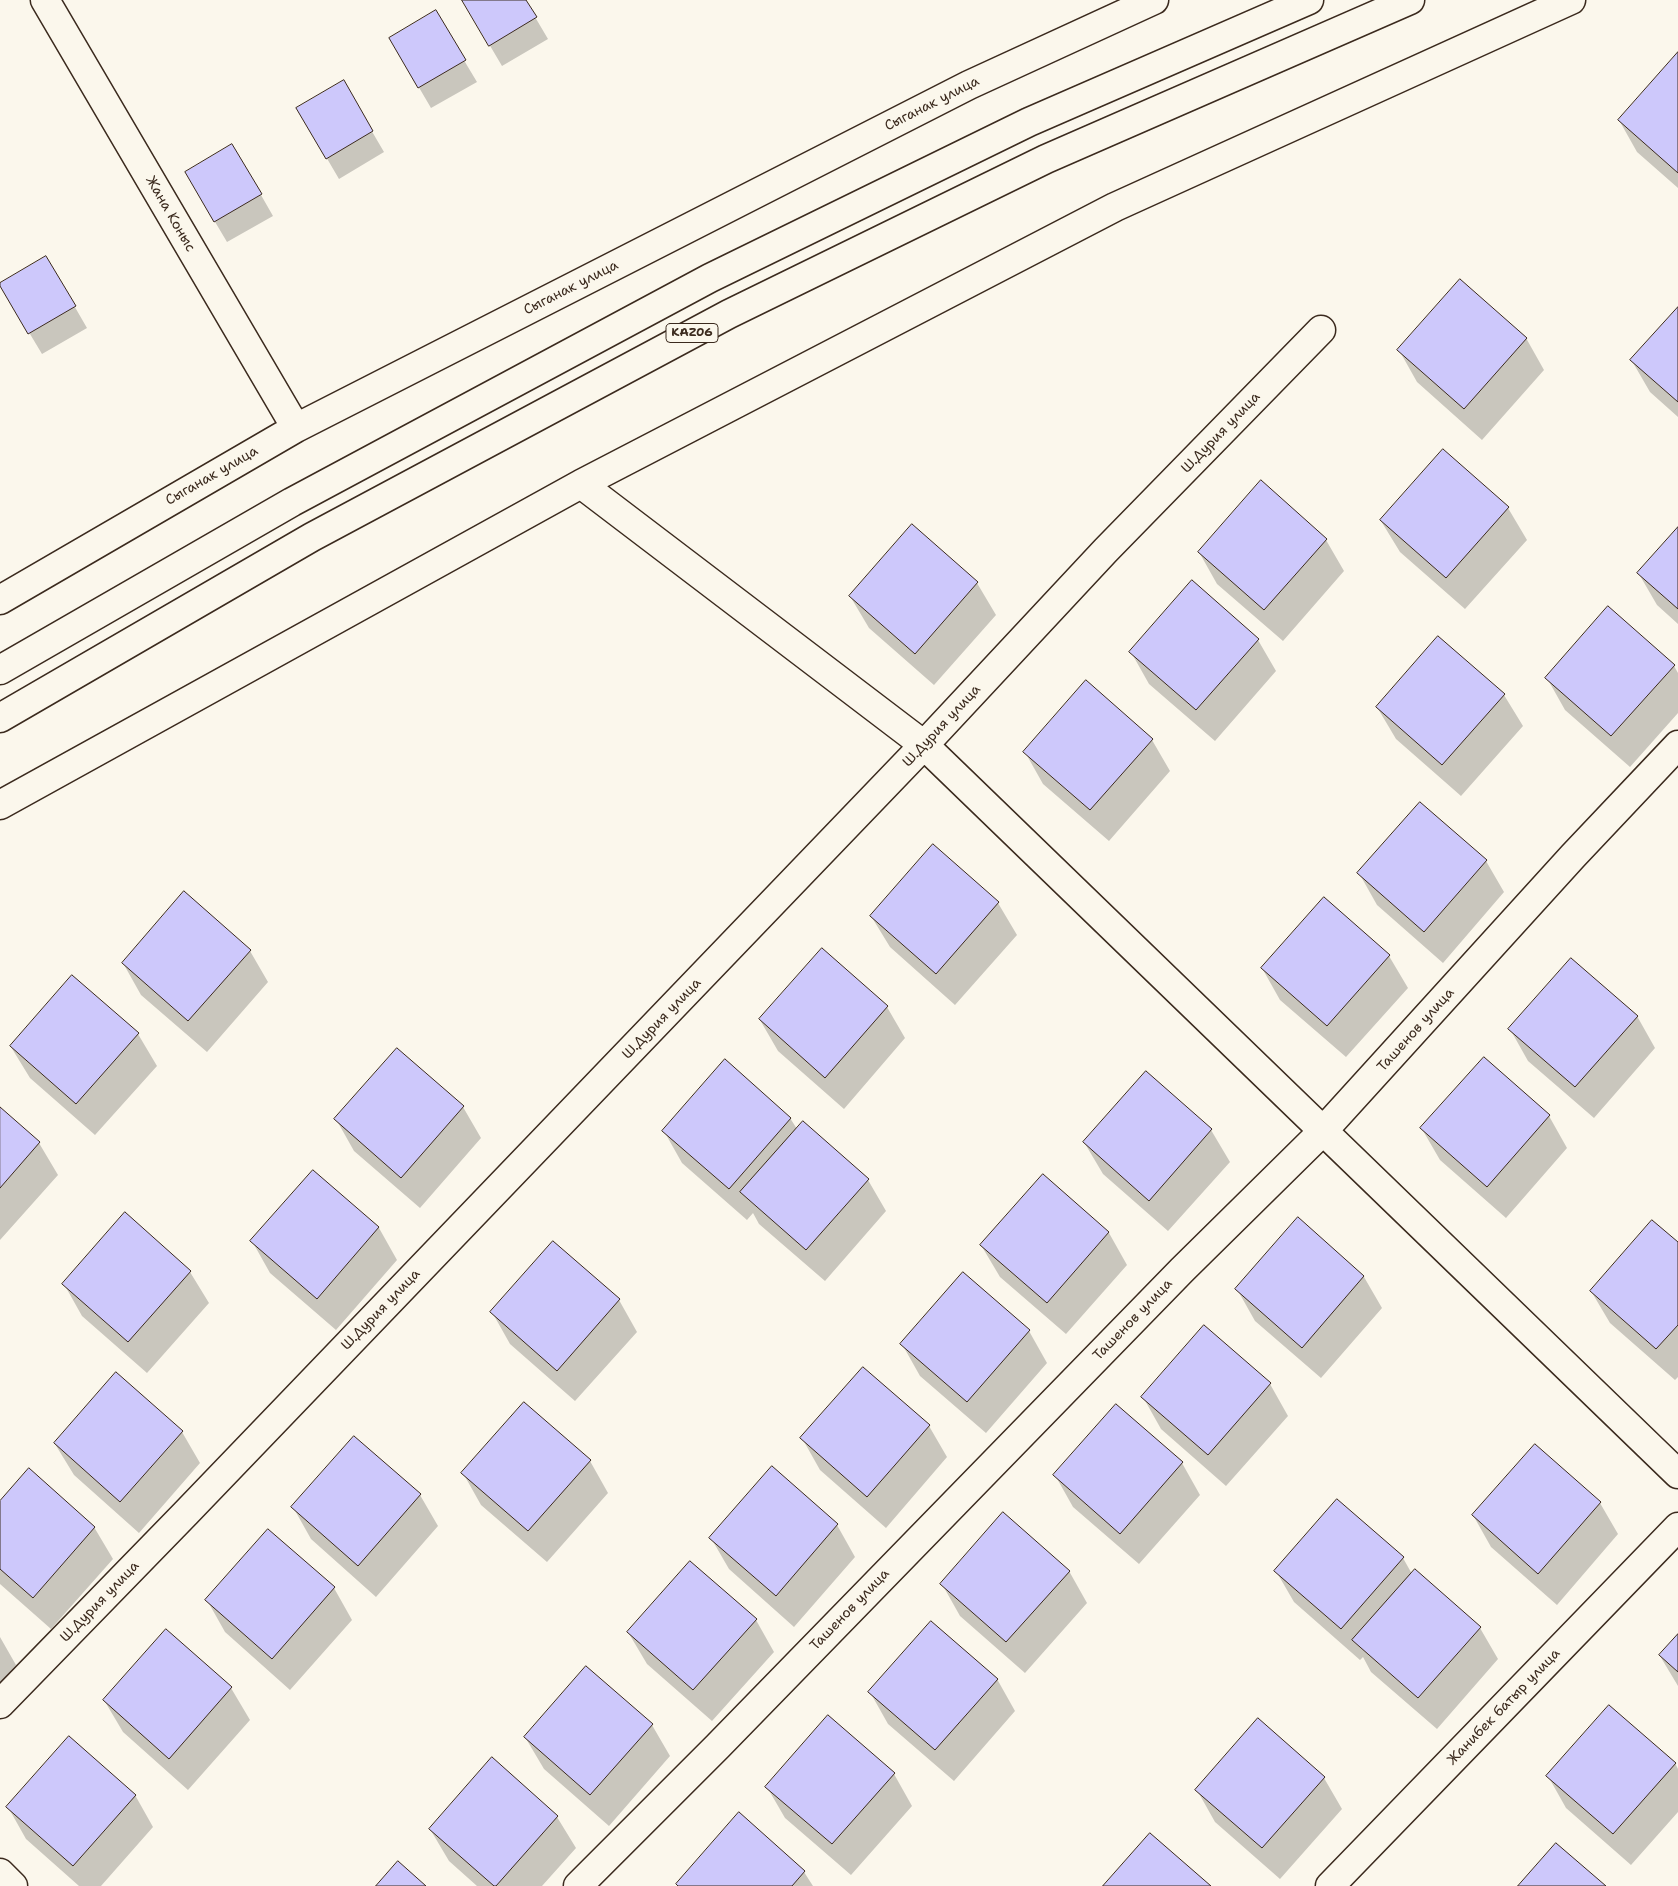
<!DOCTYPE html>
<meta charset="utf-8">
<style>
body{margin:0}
canvas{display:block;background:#fbf7ec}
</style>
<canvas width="1678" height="1886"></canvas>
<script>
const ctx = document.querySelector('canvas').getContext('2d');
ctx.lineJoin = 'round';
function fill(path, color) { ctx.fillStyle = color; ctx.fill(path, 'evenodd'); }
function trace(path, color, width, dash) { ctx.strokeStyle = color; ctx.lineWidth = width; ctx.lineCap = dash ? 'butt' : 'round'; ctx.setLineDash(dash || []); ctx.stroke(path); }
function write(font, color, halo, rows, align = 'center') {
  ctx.font = font + ' "Shantell Sans",sans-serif'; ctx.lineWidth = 5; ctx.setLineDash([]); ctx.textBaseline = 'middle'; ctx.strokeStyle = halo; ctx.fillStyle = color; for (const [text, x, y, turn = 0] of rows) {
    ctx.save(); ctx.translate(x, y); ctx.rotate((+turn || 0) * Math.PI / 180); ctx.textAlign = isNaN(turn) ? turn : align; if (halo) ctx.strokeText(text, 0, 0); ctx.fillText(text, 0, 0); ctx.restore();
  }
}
fill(new Path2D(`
 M463 0H525L548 39 502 66Z
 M435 12 477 82 431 108 390 38Z
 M1678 54V188L1637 152 1619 120Z
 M343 82 384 152 339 179 298 109Z
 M186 173 261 195 273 216 227 242Z
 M46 257 87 328 42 354 0 284Z
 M1678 308V417L1650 392 1632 361Z
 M1526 338 1544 370 1482 440 1417 382 1399 350Z
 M1443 450 1508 508 1527 540 1465 609 1400 552 1381 521Z
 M912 526 977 583 996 615 934 685 869 628 850 596Z
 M1678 529V624L1657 605 1639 574Z
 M1326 540 1344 571 1283 641 1217 584 1199 552Z
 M1439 637 1504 695 1523 726 1461 796 1396 739 1377 707Z
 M1258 640 1276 671 1215 741 1149 684 1131 652Z
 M1674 666 1678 673V713L1630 767 1565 710 1547 678Z
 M1152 740 1170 771 1109 841 1043 784 1025 752Z
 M933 846 998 903 1017 935 955 1005 890 947 871 916Z
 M1486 861 1504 892 1443 963 1377 905 1359 873Z
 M1324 898 1389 956 1408 988 1346 1057 1280 1000 1262 968Z
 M250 951 268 982 207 1052 141 995 123 963Z
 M72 977 138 1034 157 1066 95 1135 30 1078 11 1047Z
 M887 1007 905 1038 844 1109 778 1051 760 1020Z
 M1637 1016 1655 1048 1594 1118 1528 1061 1510 1029Z
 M1146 1073 1211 1130 1230 1162 1168 1231 1103 1174 1084 1142Z
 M463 1107 481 1138 420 1208 354 1151 336 1119Z
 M0 1108 39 1143 58 1175 0 1240Z
 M1549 1116 1567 1148 1506 1218 1440 1160 1422 1129Z
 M790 1118 797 1129 868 1180 886 1211 825 1281 759 1224 753 1213 747 1220 682 1163 664 1131Z
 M313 1171 379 1228 397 1260 336 1330 270 1273 252 1241Z
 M1043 1175 1109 1233 1127 1265 1066 1334 1000 1277 981 1245Z
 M125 1214 190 1272 209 1303 147 1373 82 1316 64 1284Z
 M1298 1219 1364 1277 1382 1308 1321 1378 1255 1321 1237 1289Z
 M1678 1243V1377L1675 1380 1610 1323 1591 1291Z
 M964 1274 1029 1331 1047 1363 986 1433 920 1376 902 1344Z
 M619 1300 637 1332 575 1401 510 1344 492 1312Z
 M1270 1384 1288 1416 1226 1486 1161 1429 1143 1397Z
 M929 1426 947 1457 886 1528 820 1470 802 1438Z
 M182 1432 200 1463 139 1533 74 1475 55 1444Z
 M590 1461 608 1493 547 1562 481 1505 463 1473Z
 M1182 1463 1200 1495 1139 1564 1073 1507 1055 1475Z
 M772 1468 837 1525 855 1557 794 1627 729 1569 711 1538Z
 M420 1495 438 1526 376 1597 311 1539 293 1507Z
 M0 1503 94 1527 113 1559 51 1629 0 1584Z
 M1600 1503 1618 1534 1557 1605 1491 1547 1473 1515Z
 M1403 1558 1412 1574 1480 1628 1498 1659 1437 1729 1371 1672 1363 1657 1360 1660 1294 1602 1276 1571Z
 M1069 1571 1087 1603 1025 1673 960 1616 942 1584Z
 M334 1588 352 1620 290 1690 225 1632 207 1600Z
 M756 1620 774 1652 712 1721 647 1664 628 1632Z
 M166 1631 231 1688 250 1720 188 1790 123 1732 104 1700Z
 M1678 1636V1686L1660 1656Z
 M0 1637 16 1665 0 1683Z
 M997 1679 1015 1711 954 1781 888 1724 870 1692Z
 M652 1725 670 1756 609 1826 544 1769 525 1737Z
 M1675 1763 1678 1769V1812L1631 1865 1566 1808 1548 1776Z
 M894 1774 912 1806 851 1875 785 1818 767 1787Z
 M1324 1778 1342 1809 1280 1879 1215 1822 1197 1790Z
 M135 1795 153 1827 101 1886H79L26 1839 8 1807Z
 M557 1817 576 1848 542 1886H477L449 1861 430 1829Z
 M804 1872 813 1886H679Z`), '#0003');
const building = new Path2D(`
 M462 0H526L537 17 489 46Z
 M436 10 466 60 418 88 389 38Z
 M1678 52V173L1618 120Z
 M344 80 373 131 326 159 296 108Z
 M232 144 262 194 214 222 185 172Z
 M46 256 76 306 28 334 0 286V283Z
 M1460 279 1527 338 1464 409 1397 350Z
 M1678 307V402L1630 360Z
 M1443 449 1509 507 1446 578 1380 520Z
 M1261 480 1327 539 1264 610 1198 552Z
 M912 524 978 582 915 654 849 596Z
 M1678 527V609L1637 573Z
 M1192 580 1259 639 1196 710 1129 652Z
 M1608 606 1675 665 1611 736 1545 678Z
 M1438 636 1505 694 1442 765 1376 707Z
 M1086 680 1153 739 1090 810 1023 752Z
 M1420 802 1487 860 1424 932 1357 873Z
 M933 844 999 902 936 974 870 916Z
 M184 891 251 950 188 1021 122 963Z
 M1324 897 1390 955 1327 1026 1261 968Z
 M822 948 888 1006 825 1078 759 1019Z
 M1571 958 1638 1016 1575 1087 1508 1029Z
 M72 975 139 1033 76 1104 10 1046Z
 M397 1048 464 1106 401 1178 334 1119Z
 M1484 1057 1550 1115 1487 1187 1420 1128Z
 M725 1059 791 1118 729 1189 662 1131Z
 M1146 1071 1212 1129 1149 1201 1083 1142Z
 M0 1107 40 1142 0 1188Z
 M803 1121 869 1179 806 1250 740 1192Z
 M313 1170 379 1227 317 1299 250 1241Z
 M1043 1174 1109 1232 1047 1303 980 1245Z
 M125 1212 191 1271 128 1342 62 1284Z
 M1298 1217 1364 1276 1302 1348 1235 1289Z
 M1652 1220 1678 1242V1325L1656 1349 1590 1291Z
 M553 1241 620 1299 557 1371 490 1312Z
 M963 1272 1030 1330 967 1402 900 1344Z
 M1204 1325 1271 1383 1208 1455 1141 1397Z
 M863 1367 930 1425 867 1497 800 1438Z
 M116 1372 183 1431 120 1502 54 1443Z
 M524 1402 591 1460 528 1531 461 1473Z
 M1116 1404 1183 1462 1120 1534 1053 1475Z
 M354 1436 421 1494 358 1566 291 1507Z
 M1535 1444 1601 1502 1538 1574 1472 1515Z
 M772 1466 838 1524 776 1596 709 1538Z
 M29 1468 95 1527 33 1598 0 1569V1501Z
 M1337 1499 1404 1557 1341 1629 1274 1571Z
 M1003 1512 1070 1571 1006 1642 940 1584Z
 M268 1529 335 1587 272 1659 205 1600Z
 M690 1561 757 1619 693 1690 627 1632Z
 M1415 1569 1481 1627 1418 1698 1352 1640Z
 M931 1621 998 1679 935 1750 868 1692Z
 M166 1629 232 1687 169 1759 103 1700Z
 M1678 1634V1672L1659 1655Z
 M586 1666 653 1724 590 1795 524 1737Z
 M1609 1705 1676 1763 1613 1834 1546 1776Z
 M828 1715 895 1773 832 1844 765 1787Z
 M1258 1718 1325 1777 1262 1848 1195 1790Z
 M69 1736 136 1795 73 1866 6 1807Z
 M492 1757 558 1816 496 1886H494L429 1829Z
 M739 1812 805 1871 792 1886H678L676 1884Z
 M1150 1833 1211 1886H1103Z
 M1556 1843 1606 1886H1518Z
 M398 1861 426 1886H376Z`);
fill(building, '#cdc8fb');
trace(building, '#3b2a1e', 1);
const street = new Path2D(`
 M45 0 296 428
 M581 484 924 745 1678 1474
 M0 600 296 428 969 85 1154 0
 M0 805 581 484 1115 207 1571 0
 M0 1704 186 1513 924 745 1106 550 1321 330
 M0 1873 13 1886
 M578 1886 717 1747 1182 1270 1323 1131 1573 856 1678 745
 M1330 1886 1678 1527`);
const highway = new Path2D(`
 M0 670 292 502 710 278 1029 122 1309 0
 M0 718 312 537 729 314 1046 159 1410 0`);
trace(street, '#3b2a1e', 31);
trace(highway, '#3b2a1e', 31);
trace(street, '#fbf7ec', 28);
trace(highway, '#fbf7ec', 28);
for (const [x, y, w] of [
 [692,333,52]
]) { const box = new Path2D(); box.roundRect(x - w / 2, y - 9.5, w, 19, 4); ctx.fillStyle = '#fbf7ec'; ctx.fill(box); trace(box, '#3b2a1e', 1); }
write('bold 12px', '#3b2a1e', null, [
 ["KАZ06",692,333]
]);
write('14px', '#3b2a1e', '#fbf7ec', [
 ["Сыганак улица",932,104,-27],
 ["Жана Коныс",170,214,60],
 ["Сыганак улица",571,288,-27],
 ["Ш.Дурия улица",1221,433,-46],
 ["Сыганак улица",212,476,-30],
 ["Ш.Дурия улица",942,726,-47],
 ["Ш.Дурия улица",662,1019,-46],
 ["Ташенов улица",1416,1030,-48],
 ["Ш.Дурия улица",381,1310,-46],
 ["Ташенов улица",1133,1320,-46],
 ["Ш.Дурия улица",100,1602,-46],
 ["Ташенов улица",850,1610,-46],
 ["Жанибек батыр улица",1504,1707,-46]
]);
</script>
